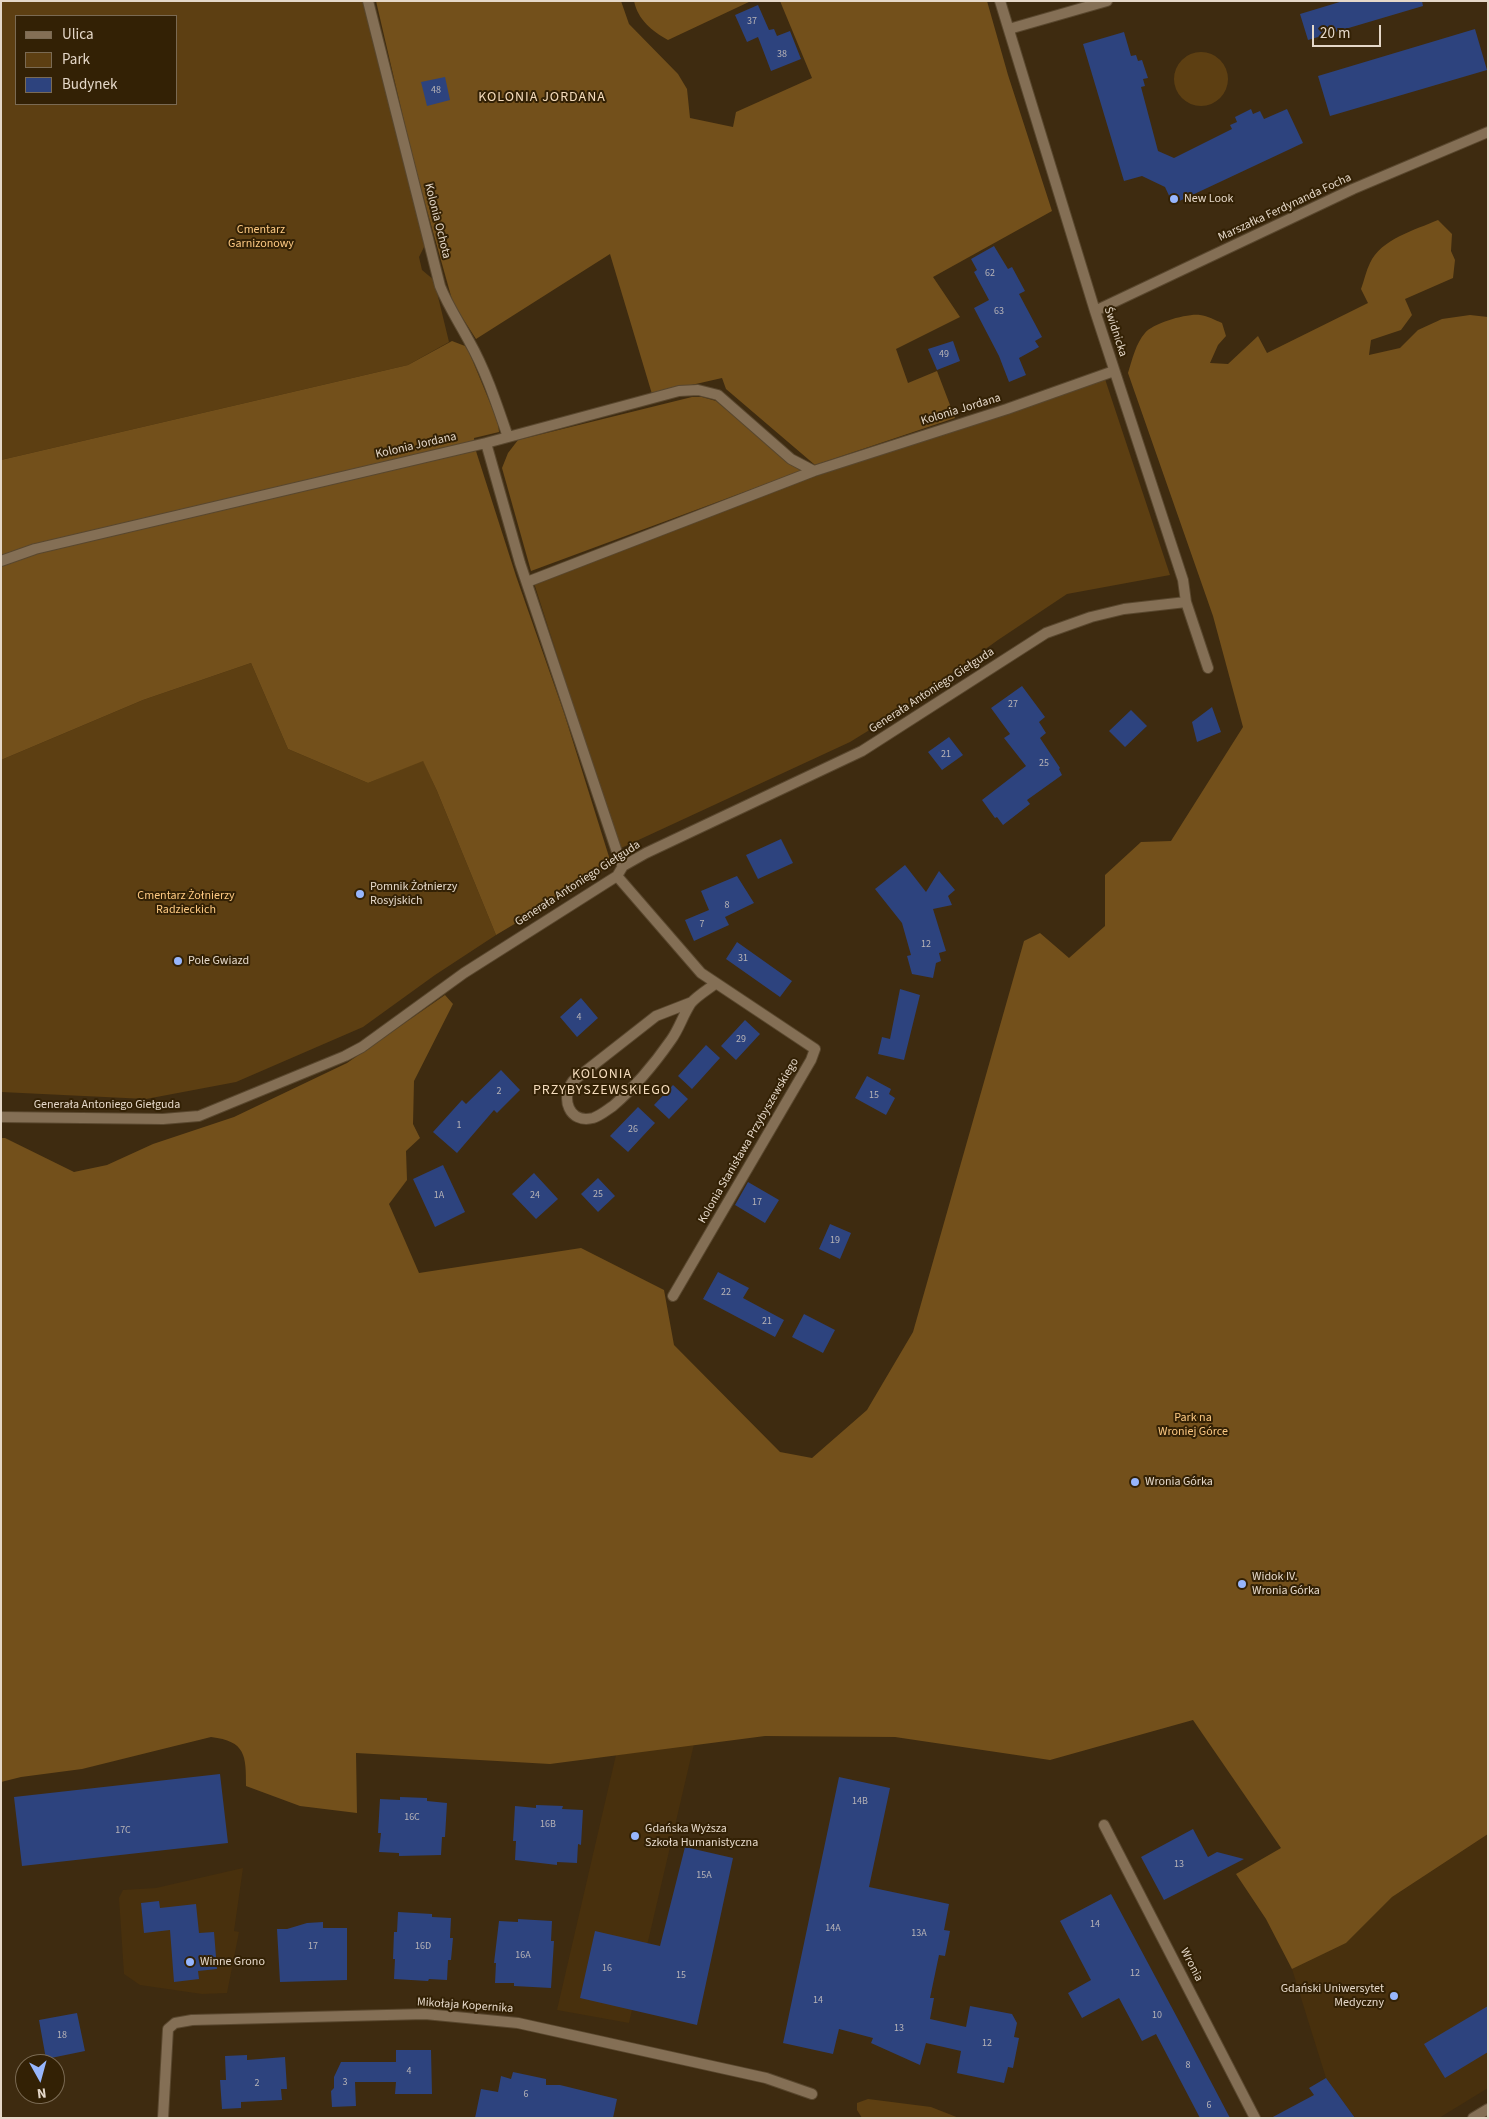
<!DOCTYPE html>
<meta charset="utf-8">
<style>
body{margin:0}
#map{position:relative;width:1489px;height:2119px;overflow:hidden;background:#3e2b10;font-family:"Source Sans 3",sans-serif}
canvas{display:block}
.frame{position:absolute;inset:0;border:2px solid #e5d8c9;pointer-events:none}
.legend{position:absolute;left:15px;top:15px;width:162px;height:90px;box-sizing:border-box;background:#332105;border:1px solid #7a6a53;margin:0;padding:6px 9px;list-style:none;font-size:15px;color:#e5d8c9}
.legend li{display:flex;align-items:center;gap:10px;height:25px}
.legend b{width:25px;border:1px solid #7a6a53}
.north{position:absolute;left:15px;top:2054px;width:50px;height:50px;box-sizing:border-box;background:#332105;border:1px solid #7a6a53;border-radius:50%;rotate:173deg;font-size:14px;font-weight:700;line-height:20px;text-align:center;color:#e5d8c9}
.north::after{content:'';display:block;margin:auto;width:18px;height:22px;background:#97b6fd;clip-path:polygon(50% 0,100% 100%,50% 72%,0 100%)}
.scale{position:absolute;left:1312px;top:25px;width:69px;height:22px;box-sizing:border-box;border:2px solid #e5d8c9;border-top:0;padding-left:6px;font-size:15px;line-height:18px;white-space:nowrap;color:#e5d8c9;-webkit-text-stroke:4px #332105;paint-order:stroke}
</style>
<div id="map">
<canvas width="1489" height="2119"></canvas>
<div class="frame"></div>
<ul class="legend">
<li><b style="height:6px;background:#846f55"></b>Ulica</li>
<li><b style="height:14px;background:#5d3f12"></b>Park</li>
<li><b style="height:14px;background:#2d437e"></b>Budynek</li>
</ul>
<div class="north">N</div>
<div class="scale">20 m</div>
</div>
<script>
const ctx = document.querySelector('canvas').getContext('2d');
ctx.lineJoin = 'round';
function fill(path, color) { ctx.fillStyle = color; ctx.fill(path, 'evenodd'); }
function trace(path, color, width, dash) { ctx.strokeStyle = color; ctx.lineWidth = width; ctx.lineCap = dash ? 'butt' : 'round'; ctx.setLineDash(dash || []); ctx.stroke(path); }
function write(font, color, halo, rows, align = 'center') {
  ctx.font = font + ' "Source Sans 3",sans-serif'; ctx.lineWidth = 4; ctx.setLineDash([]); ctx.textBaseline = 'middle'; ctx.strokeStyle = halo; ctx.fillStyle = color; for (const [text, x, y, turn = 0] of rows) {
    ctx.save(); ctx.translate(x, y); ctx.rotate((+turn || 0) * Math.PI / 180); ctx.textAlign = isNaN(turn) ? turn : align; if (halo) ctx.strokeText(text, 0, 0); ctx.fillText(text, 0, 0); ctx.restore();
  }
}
fill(new Path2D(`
 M694 1744 629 2023 557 2010 616 1755Z
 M1488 1834V2088L1439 2118H1355L1326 2078 1292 1969 1346 1943 1392 1897Z
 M243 1868 234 1931 239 1932 227 1993 202 1994 140 1985 124 1974 119 1898 123 1890 156 1888Z`), '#48300d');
fill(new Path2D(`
 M1 1H364L425 245 419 257 422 270 434 280 449 342 408 365 1 460ZM16 16H176V104H16Z
 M1174 79a27 27 0 1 1 54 0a27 27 0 1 1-54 0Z
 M1105 379 1170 575 1067 594 998 640 889 718 850 742 619 849 534 583 805 480Z
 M251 663 288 749 368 783 423 760 437 791 496 935 435 975 363 1027 236 1082 146 1099 1 1092V760L143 700Z
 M868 2099 931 2107 959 2118H862L857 2110V2103Z`), '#5d3f12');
fill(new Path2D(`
 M376 1H621L629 24 678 74 687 89 690 118 733 127 736 112 812 78 780 1H987L1008 75 1052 211 933 277 960 317 896 349 908 383 937 371 955 418 815 465 726 389 722 378 652 394 610 254 476 339 453 303 414 164Z
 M634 1H751L668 40C652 31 638 20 634 1Z
 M1438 220 1452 234 1451 251 1455 260 1453 278 1405 299 1412 315 1401 330 1371 340 1369 355 1400 348 1418 330 1442 319 1470 315 1488 317V1834L1392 1897 1346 1943 1292 1969 1266 1919 1236 1874 1281 1848 1193 1720 1050 1760 895 1737 765 1736 550 1764 356 1753 357 1813 300 1806 246 1786C246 1756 246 1741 211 1737L82 1769 21 1777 1 1782V1138H5L74 1172 107 1165 153 1144 234 1117 347 1063 445 995 453 1004 414 1081 413 1124 420 1138 406 1151 407 1180 389 1204 419 1273 581 1248 664 1290 674 1345 780 1452 812 1458 867 1410 913 1332 1024 941 1040 933 1069 958 1105 926V875L1141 842 1171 841 1243 727 1213 616 1128 373C1132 360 1136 343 1145 333 1153 323 1188 313 1200 315 1208 316 1215 320 1222 323L1226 336 1218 345 1210 363 1228 364 1258 336 1267 353 1368 303 1361 289C1364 281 1366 271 1370 263 1381 239 1415 230 1438 220Z
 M452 341 465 346 469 352 498 422 499 432 474 438 475 448 516 576 564 713 610 860 600 873 496 935 437 791 423 761 368 783 288 749 251 663 143 700 1 760V460L408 365Z
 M692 397H702L716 401 801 471 531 571 502 468 508 453 518 440Z`), '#73501b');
fill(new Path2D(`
 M1343 1H1422L1423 6 1308 40 1300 14Z
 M758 5 769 30 774 29 777 36 790 31 801 59 771 71 758 37 747 42 735 15Z
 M1475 29 1487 70 1330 116 1318 76Z
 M1124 32 1131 56 1136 55 1138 61 1142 60 1148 78 1143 79 1145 86 1141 87 1158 151 1174 158 1232 129 1230 125 1237 122 1235 117 1251 109 1253 114 1260 111 1264 119 1287 109 1303 143 1173 204 1165 187 1142 176 1124 181 1083 44Z
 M445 77 450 100 427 106 421 82Z
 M994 246 1008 269 1012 267 1025 291 1019 294 1042 337 1035 341 1039 347 1019 358 1026 375 1009 382 999 356 974 308 989 300 974 272 977 270 971 259Z
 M953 341 960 361 937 370 928 349Z
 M1022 686 1045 717 1039 722 1046 733 1040 738 1060 768 1059 769 1062 775 1027 800 1030 804 1003 825 997 817 995 818 982 800 1026 766 1004 738 1010 734 991 708Z
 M1212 707 1221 732 1197 742 1192 722Z
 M1131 710 1147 726 1125 747 1109 731Z
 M949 737 963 755 942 770 928 752Z
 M781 839 793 863 758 879 746 855Z
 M905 865 926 892 939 871 955 890 948 896 952 905 933 909 946 951 939 953 941 961 936 963 933 978 912 974 907 956 911 955 902 923 875 889Z
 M737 876 754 903 725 917 729 925 694 941 685 920 709 910 701 891Z
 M737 942 792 981 780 997 726 959Z
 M900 989 920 995 904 1060 878 1054 882 1037 890 1039Z
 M581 998 598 1018 577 1037 560 1017Z
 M745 1020 760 1034 736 1060 721 1046Z
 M706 1045 720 1058 692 1089 678 1076Z
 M501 1070 520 1090 497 1113 494 1110 457 1153 433 1132 462 1100 466 1104Z
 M867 1076 891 1089 889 1094 895 1098 886 1115 855 1098Z
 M673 1085 688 1099 669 1119 654 1105Z
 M638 1107 655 1123 628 1152 610 1136Z
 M443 1165 465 1212 435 1227 413 1179Z
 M534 1173 558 1199 536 1219 512 1194Z
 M598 1178 615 1196 598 1212 581 1194Z
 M748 1182 779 1200 765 1223 735 1205Z
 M830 1224 851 1233 840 1259 819 1249Z
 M718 1272 749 1288 743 1298 784 1320 775 1337 703 1299Z
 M804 1314 835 1330 823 1353 792 1337Z
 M220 1774 228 1843 22 1866 14 1797Z
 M839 1777 890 1788 869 1887 949 1904 944 1930 950 1931 945 1956 939 1955 930 1998H934L930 2019 966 2027 970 2006 1012 2014 1017 2023 1014 2037 1019 2038 1013 2068 1008 2067 1004 2083 957 2073 961 2051 926 2043 920 2065 871 2043 873 2038 839 2029 833 2054 783 2043Z
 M400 1797 427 1798V1801L447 1803 445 1837H442L441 1855 399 1856V1853L379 1852 381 1833H378L380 1799 400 1800Z
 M536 1805 563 1806 562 1809 583 1810 581 1845 578 1844 577 1863 557 1862V1865L515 1860 516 1841H513L515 1806 536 1808Z
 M1193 1829 1208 1857 1217 1852 1244 1859 1164 1900 1141 1857Z
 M685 1847 733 1858 697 2025 580 1998 595 1931 660 1946Z
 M1111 1894 1179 2021 1230 2118H1200L1156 2034 1142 2041 1119 1998 1082 2018 1068 1993 1091 1980 1060 1921Z
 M159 1901 160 1908 196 1904 199 1933 214 1932 217 1969 198 1971 199 1979 174 1982 170 1930 144 1933 141 1903Z
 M398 1912 432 1914V1917L451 1918 450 1938H453L451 1960H448L447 1980 429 1979 428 1981 394 1979 395 1959H393L394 1932H397Z
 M518 1919 552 1921 551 1941H554L551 1988 514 1986V1983H495L496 1963H494L499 1921 518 1922Z
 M323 1922V1928H347V1980L280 1982 277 1929H287L307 1923Z
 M1488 2006V2052L1445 2078 1424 2044Z
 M77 2013 85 2051 46 2059 39 2020Z
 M396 2050H431L432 2094H395L396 2082H355L356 2106 332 2107 331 2091 334 2088V2077L341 2062H396Z
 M247 2055V2060L285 2057 287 2089H281L282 2100 241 2102V2108L222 2109 220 2080H226L225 2056Z
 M513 2072 546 2079V2085H560L617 2099 613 2118H475L481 2089 498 2092 501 2076 511 2079Z
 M1326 2078 1355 2118H1271L1314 2095 1309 2088Z`), '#2d437e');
const street = new Path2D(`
 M368 1 440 286C448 306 459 322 469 341 486 371 497 405 508 437
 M1000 1 1095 311 1183 580 1186 602 1208 668
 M1009 29 1107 1
 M1095 311 1353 189 1488 132
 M486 443 520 563 620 861 623 866
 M1 561 35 549 486 443 679 391 698 390 718 395 791 459 814 471
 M527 582 814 471 1007 409 1114 371
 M617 876 701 973 815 1049 811 1060 673 1296
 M692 1002 656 1016 573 1081C560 1098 569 1124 593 1118 600 1116 607 1110 613 1106 634 1088 655 1063 671 1040 679 1029 683 1015 691 1003 697 996 707 990 715 984
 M1 1117 163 1119 199 1116 345 1056 362 1047 464 973 617 876 623 866 646 853 862 751 1046 633 1091 617 1124 609 1186 602
 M1104 1825 1255 2118
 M163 2118 168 2029 175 2023 192 2020 425 2014 518 2023 766 2078 812 2094
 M1473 2118 1488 2109`);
trace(street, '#59472e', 12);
trace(street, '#846f55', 10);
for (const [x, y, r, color] of [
 [1174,199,5,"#97b6fd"],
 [360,894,5,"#97b6fd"],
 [178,961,5,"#97b6fd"],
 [1135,1482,5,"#97b6fd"],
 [1242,1584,5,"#97b6fd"],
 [635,1836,5,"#97b6fd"],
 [190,1962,5,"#97b6fd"],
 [1394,1996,5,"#97b6fd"]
]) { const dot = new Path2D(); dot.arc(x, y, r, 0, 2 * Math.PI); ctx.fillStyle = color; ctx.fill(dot); trace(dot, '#332105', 2); }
write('10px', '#b7b3b6', null, [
 ["37",752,22],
 ["38",782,55],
 ["48",436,91],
 ["62",990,274],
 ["63",999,312],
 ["49",944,355],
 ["27",1013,705],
 ["21",946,755],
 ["25",1044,764],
 ["8",727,906],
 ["7",702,925],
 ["12",926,945],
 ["31",743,959],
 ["4",579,1018],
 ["29",741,1040],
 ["2",499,1092],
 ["15",874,1096],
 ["1",459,1126],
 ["26",633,1130],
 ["25",598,1195],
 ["1A",439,1196],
 ["24",535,1196],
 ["17",757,1203],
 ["19",835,1241],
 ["22",726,1293],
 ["21",767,1322],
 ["14B",860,1802],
 ["16C",412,1818],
 ["16B",548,1825],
 ["17C",123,1831],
 ["13",1179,1865],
 ["15A",704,1876],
 ["14",1095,1925],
 ["14A",833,1929],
 ["13A",919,1934],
 ["17",313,1947],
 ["16D",423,1947],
 ["16A",523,1956],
 ["16",607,1969],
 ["12",1135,1974],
 ["15",681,1976],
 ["14",818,2001],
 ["10",1157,2016],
 ["13",899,2029],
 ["18",62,2036],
 ["12",987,2044],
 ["8",1188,2066],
 ["4",409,2072],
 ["3",345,2083],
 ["2",257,2084],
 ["6",526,2095],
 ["6",1209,2106]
]);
write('12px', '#e5d8c9', '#332105', [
 ["New Look",1184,199],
 ["Pomnik Żołnierzy",370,887],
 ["Rosyjskich",370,901],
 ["Pole Gwiazd",188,961],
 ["Wronia Górka",1145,1482],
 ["Widok IV.",1252,1577],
 ["Wronia Górka",1252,1591],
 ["Gdańska Wyższa",645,1829],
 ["Szkoła Humanistyczna",645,1843],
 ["Winne Grono",200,1962],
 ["Gdański Uniwersytet",1384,1989,"right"],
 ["Medyczny",1384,2003,"right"]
], 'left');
write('12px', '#e5d8c9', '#332105', [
 ["Marszałka Ferdynanda Focha",1285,208,-25],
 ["Kolonia Ochota",437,221,76],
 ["Świdnicka",1115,332,72],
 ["Kolonia Jordana",961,410,-17],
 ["Kolonia Jordana",416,446,-13],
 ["Generała Antoniego Giełguda",932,691,-33],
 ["Generała Antoniego Giełguda",578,884,-33],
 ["Generała Antoniego Giełguda",107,1105],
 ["Kolonia Stanisława Przybyszewskiego",749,1141,-60],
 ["Wronia",1191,1965,63],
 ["Mikołaja Kopernika",465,2006,4]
]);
write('12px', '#fdc982', '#332105', [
 ["Cmentarz",261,230],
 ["Garnizonowy",261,244],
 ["Cmentarz Żołnierzy",186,896],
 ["Radzieckich",186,910],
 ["Park na",1193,1418],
 ["Wroniej Górce",1193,1432]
]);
ctx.letterSpacing = '1px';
write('14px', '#f5dcbd', '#332105', [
 ["KOLONIA JORDANA",542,98],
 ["KOLONIA",602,1075],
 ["PRZYBYSZEWSKIEGO",602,1091]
]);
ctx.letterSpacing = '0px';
</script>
